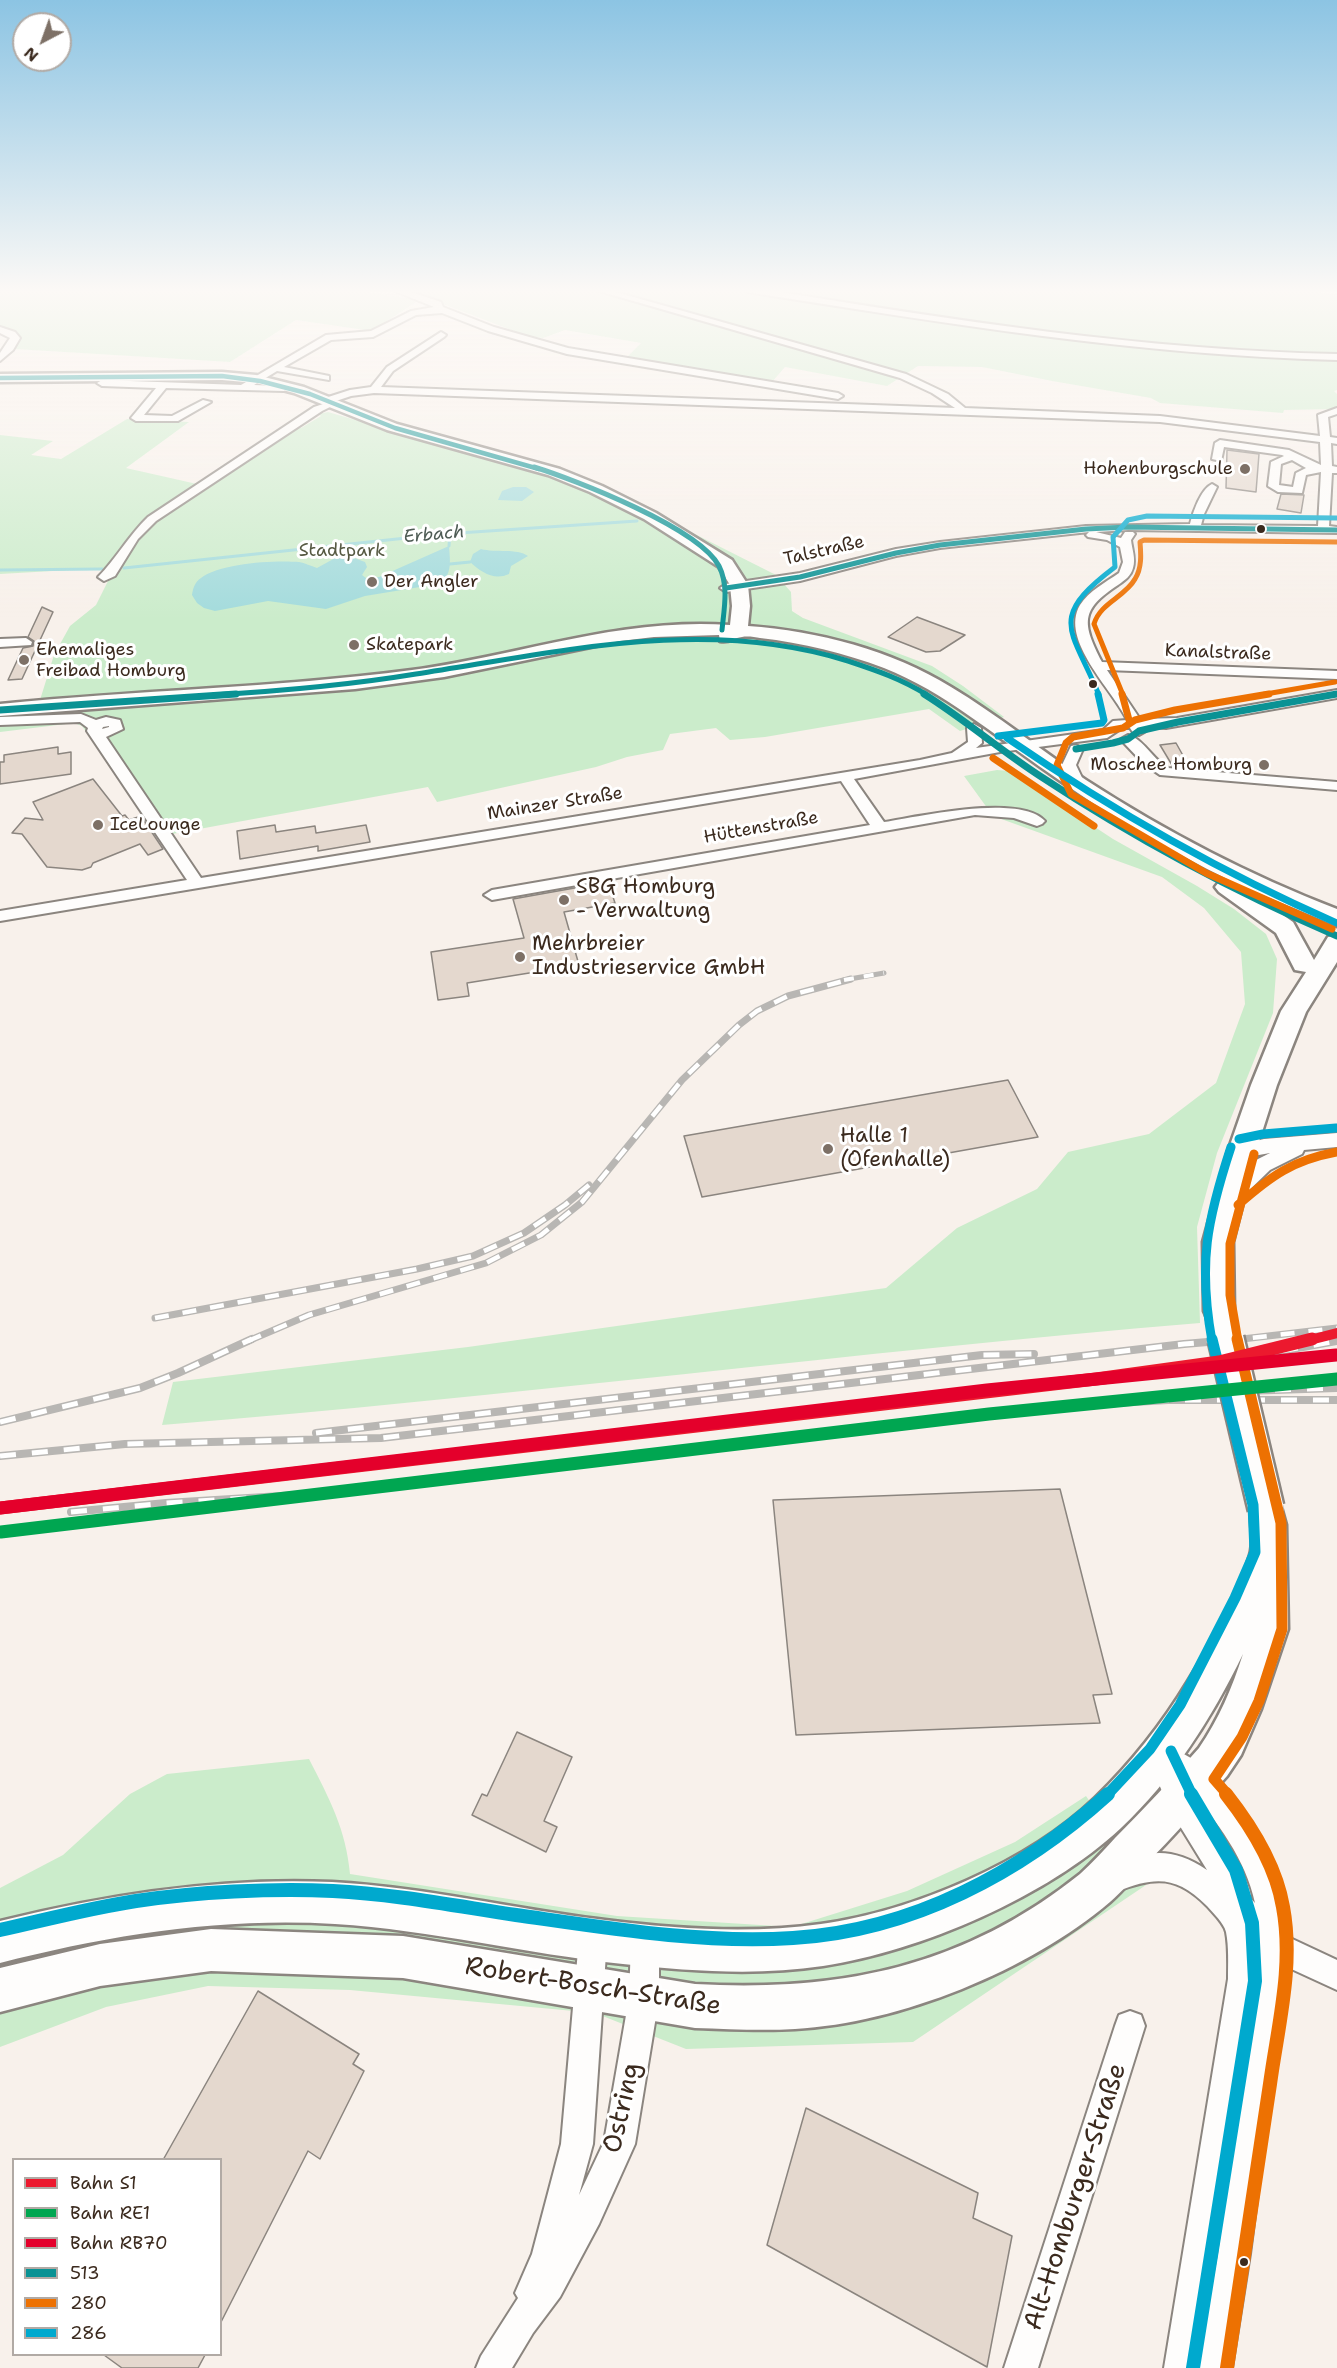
<!DOCTYPE html>
<meta charset="utf-8">
<style>
body{margin:0}
#map{position:relative;width:1337px;height:2368px;overflow:hidden;background:#f8f1eb;font-family:"Shantell Sans",sans-serif}
canvas{display:block}
.legend{position:absolute;left:12px;top:2158px;width:210px;height:198px;box-sizing:border-box;background:#fff;border:2px solid #b1aaa5;margin:0;padding:8px 10px;list-style:none;font-size:18px;color:#3b2a1e}
.legend li{display:flex;align-items:center;gap:12px;height:30px}
.legend b{width:30px;border:2px solid #b1aaa5}
.north{position:absolute;left:12px;top:12px;width:60px;height:60px;box-sizing:border-box;background:#fff;border:2px solid #b1aaa5;border-radius:50%;rotate:221deg;font-size:16px;font-weight:700;line-height:24px;text-align:center;color:#3b2a1e}
.north::after{content:'';display:block;margin:auto;width:21px;height:27px;background:#7d7066;clip-path:polygon(50% 0,100% 100%,50% 72%,0 100%)}
</style>
<div id="map">
<canvas width="1337" height="2368"></canvas>
<ul class="legend">
<li><b style="height:8px;background:#ec192e"></b>Bahn S1</li>
<li><b style="height:8px;background:#00a651"></b>Bahn RE1</li>
<li><b style="height:8px;background:#e4002b"></b>Bahn RB70</li>
<li><b style="height:8px;background:#0a9294"></b>513</li>
<li><b style="height:8px;background:#ed7102"></b>280</li>
<li><b style="height:8px;background:#00a9ce"></b>286</li>
</ul>
<div class="north">N</div>
</div>
<script>
const ctx = document.querySelector('canvas').getContext('2d');
ctx.lineJoin = 'round';
function fill(path, color) { ctx.fillStyle = color; ctx.fill(path, 'evenodd'); }
function trace(path, color, width, dash) { ctx.strokeStyle = color; ctx.lineWidth = width; ctx.lineCap = dash ? 'butt' : 'round'; ctx.setLineDash(dash || []); ctx.stroke(path); }
function write(font, color, halo, rows, align = 'center') {
  ctx.font = font + ' "Shantell Sans",sans-serif'; ctx.lineWidth = 6; ctx.setLineDash([]); ctx.textBaseline = 'middle'; ctx.strokeStyle = halo; ctx.fillStyle = color; for (const [text, x, y, turn = 0] of rows) {
    ctx.save(); ctx.translate(x, y); ctx.rotate((+turn || 0) * Math.PI / 180); ctx.textAlign = isNaN(turn) ? turn : align; if (halo) ctx.strokeText(text, 0, 0); ctx.fillText(text, 0, 0); ctx.restore();
  }
}
fill(new Path2D(`
 M0 289H347L419 300 372 331 296 320 230 362 15 349 21 338 18 334 0 329Z
 M404 289H1305L1337 296V390L1334 391 1337 394V409L1284 410 1283 413 1160 403 1151 398 1052 381 982 367 918 366 887 386 785 367 772 382 626 358 641 343 565 330 543 338 527 336Z
 M328 412 545 475 587 490 659 526 675 524 776 575 791 592 792 611 803 618 932 666 963 686 1004 717 960 731 929 709 765 737 730 740 716 728 670 734 663 750 627 757 596 767 437 802 428 787 161 836 82 726 74 723 0 732V704L40 700 54 655 70 626 96 605 108 581 118 572 129 550 144 529 298 428H301L321 416 318 414Z
 M127 419 189 422 126 468 197 484 144 523 106 568 0 574V435L53 441 31 455 61 459Z
 M997 770 1010 771 1113 839 1197 886 1234 909 1266 934 1277 959 1273 1013 1217 1153 1197 1227 1200 1323C853 1352 509 1397 162 1425L173 1382 468 1347 886 1288 957 1228 1037 1189 1068 1152 1149 1134 1216 1083 1245 1004 1241 952 1204 908 1162 877 993 816 964 776Z
 M309 1759C329 1798 346 1829 350 1874L617 1916 792 1927 907 1891 1015 1842 1086 1796 1146 1885 913 2042 686 2049 595 2013 350 1990 208 1986 106 2007 0 2047V1888L63 1855 130 1794 167 1774Z`), '#cbeccb');
fill(new Path2D(`
 M513 487H526L534 492 522 501 498 500 502 491Z
 M449 546C450 561 453 576 438 584L365 596 326 609 268 601 215 611 204 608 197 603 192 595C193 588 195 582 201 578 220 563 275 560 299 562 305 563 311 566 317 568L337 557 354 558 365 562 367 567 362 575 366 578 379 577Z
 M481 549C495 553 517 548 528 556L511 566 509 574C494 581 481 572 470 562L473 554Z`), '#a3dbdc');
trace(new Path2D(`
 M449 546 450 532
 M450 564 470 562
 M124 568 444 534 637 521
 M0 570 102 569`), '#a3dbdc', 3);
const building = new Path2D(`
 M1227 450 1259 454 1256 492 1226 488Z
 M1281 494 1304 495 1301 513 1277 509Z
 M42 607 53 612 22 679 8 680 23 648 33 646 34 641 28 637Z
 M917 617 965 635 940 651 926 652 888 637Z
 M1176 743 1190 768 1172 765 1160 745Z
 M58 747V754L71 752V774L0 784V762H4V755Z
 M93 779 122 816 125 815 129 820 141 816 163 849 148 855 140 844 93 863 91 867 82 870 47 867 22 834 12 833 25 818 43 820 33 802Z
 M275 825 276 832 315 826 316 833 366 825 370 842 318 851V846L240 859 237 831Z
 M608 882 615 903 564 912 579 965 467 983 469 996 438 1000 431 952 524 938 513 899Z
 M1008 1080 1038 1137 702 1197 684 1136Z
 M1060 1489 1112 1694 1093 1695 1100 1723 796 1735 773 1500Z
 M517 1732 572 1757 544 1821 557 1827 546 1852 472 1815 482 1794 487 1796Z
 M258 1991 359 2054 353 2064 364 2071 320 2159 308 2151 220 2324V2160H163Z
 M806 2108 978 2193 973 2218 1012 2236 987 2367 767 2245Z
 M104 2355H205L198 2368H122Z`);
fill(building, '#e4d8ce');
trace(building, '#8b857f', 1.5);
const street = new Path2D(`
 M390 289H402L441 302 443 307 494 327 568 348 838 393 843 396 838 399 567 354 488 331 442 313 416 315 373 337 331 340 284 367 329 376V380L277 371 254 385 281 386 286 389 284 391 166 388 144 415 172 416 203 400 211 402 178 421H136L131 418 156 388 102 386 97 383 102 380 241 385 326 335 371 331 411 311 434 307Z
 M592 289H605L906 374 948 394 965 408 1160 416 1320 436 1318 415 1337 408V414L1328 417 1330 437 1337 438V444L1331 443 1332 466 1337 467V473H1332L1329 526 1337 527V533L1128 530 1096 532 1121 538 1125 532H1133L1135 534 1131 540C1132 549 1136 559 1133 568 1131 576 1125 580 1118 585 1080 610 1082 623 1102 662L1337 671V679L1107 670 1140 719 1177 718 1337 690V698L1166 728 1144 727 1146 731 1139 735 1134 734 1130 728H1122L1107 738 1000 752 854 779 884 822C917 817 1020 793 1045 821L1042 824 1037 826 1014 818 975 815 492 900 484 895 492 890 870 825 841 781 0 921V911L187 880 87 731 88 728 80 722 0 725V717L81 714 96 720 106 717 120 720 123 729 106 737 201 878 920 760 952 753 968 742 967 728 974 724 981 728 982 743 976 748 1103 730 1113 721 1127 720C1113 690 1059 640 1080 605 1089 591 1106 582 1119 573L1123 562 1120 547 1107 540 1088 537 1086 535 1089 532 940 548 896 556 800 581 726 592 720 588 726 584 800 573 896 549 940 542 1086 526 1190 524C1193 512 1201 489 1212 484L1217 487 1204 514 1201 525 1318 526 1321 472 1306 475 1302 493 1278 492 1268 486 1271 462 1284 456 1282 455 1224 447 1221 461 1212 459 1215 443 1220 440 1289 450 1321 465 1320 442 1160 422 374 393 351 396 333 402 336 404 322 411 156 521 138 539 115 576 104 581 98 577C116 559 129 535 148 517L314 407 323 404 320 401 322 399 350 390 371 387 387 367 441 332 446 335 444 337 393 371 381 387 955 408 932 393 900 378ZM1292 460 1306 468 1296 473 1293 487 1279 485 1281 464ZM109 726V727L102 729 103 727Z
 M743 289H762C953 320 1143 350 1337 354V360C1138 355 943 323 747 292Z
 M0 327 15 332 20 338 13 350 0 361V353L10 338 0 333Z
 M26 638 32 642 31 645 0 647V639Z
 M1128 735C1144 739 1153 760 1168 768L1337 782V790L1160 775 1144 764 1123 742 1121 739Z
 M1076 745 1083 749 1076 765 1085 784 1078 788 1073 787 1062 765 1071 746Z
 M1337 1133V1147L1304 1150 1302 1154 1270 1170 1237 1202 1230 1204 1223 1202 1220 1196 1223 1190 1256 1160 1270 1153 1242 1158 1235 1156 1232 1151 1235 1146 1264 1139Z
 M1160 1743C1176 1749 1195 1759 1208 1770 1245 1800 1290 1890 1288 1937L1337 1960V1990L1287 1967 1250 2254 1232 2368H1164L1228 1979C1228 1964 1229 1947 1226 1932 1224 1923 1213 1913 1207 1906 1177 1876 1156 1876 1118 1891L1108 1887 1104 1877 1108 1867C1146 1851 1170 1845 1207 1870L1170 1810 1147 1756 1151 1747ZM1189 1789C1217 1821 1246 1860 1255 1903L1244 1891 1235 1864ZM1256 1988 1218 2254 1199 2362Z
 M593 1925 603 1929 607 1939 593 2144 579 2195 604 2142 629 1998 631 1943 635 1933 645 1929 655 1933 659 1943V1998L635 2144 599 2224 560 2297 533 2333 512 2368H476L481 2356 518 2298 515 2293 532 2254 561 2144 579 1939 583 1929Z
 M1130 2011 1141 2015 1145 2026 1038 2368H1004L1115 2026 1119 2015Z`);
const secondary = new Path2D(`
 M222 372 256 375 304 387 397 424 560 469 602 486 656 513 732 560 748 585 750 606 748 626C818 631 891 650 951 687 998 715 1040 750 1086 780 1165 831 1249 875 1337 909V926L1241 886 1293 922 1314 960 1328 937 1337 935V962L1306 1012 1277 1085 1256 1151 1233 1242 1234 1311 1230 1320 1219 1324 1208 1320 1204 1311 1203 1242 1228 1151 1251 1085 1281 1011 1306 972 1295 970 1276 933 1219 892 1215 887 1219 882 1229 880C1167 849 1106 814 1049 773 995 736 945 692 884 668 844 653 803 643 760 638 755 637 747 636 742 637 733 638 730 643 720 641L719 635 654 637 620 641 444 677 355 689 0 716V704C137 690 275 688 412 670 518 656 620 617 730 625L732 606 730 585 719 567 644 519 590 492 548 475 387 430 294 393 256 383 222 380 0 382V374Z
 M1266 1492 1278 1496 1286 1525 1288 1629 1261 1709 1241 1755 1227 1776C1200 1806 1173 1837 1144 1866 1133 1878 1122 1892 1110 1902 1029 1971 900 2023 795 2029 762 2031 728 2029 695 2028L403 1978 211 1971 100 1986 0 2012V1968L100 1944 211 1929 403 1936 695 1984C840 1992 964 1967 1080 1874 1092 1863 1104 1850 1115 1838 1144 1809 1172 1779 1199 1748 1219 1719 1232 1688 1243 1654 1212 1718 1173 1779 1121 1828 1047 1897 921 1951 823 1966 757 1976 689 1971 623 1964 526 1954 432 1930 335 1924 222 1917 109 1935 0 1963V1921C109 1894 220 1877 332 1882 424 1887 514 1909 605 1920 676 1929 751 1934 821 1924 913 1911 1027 1863 1095 1798 1131 1763 1162 1724 1188 1681 1211 1644 1238 1597 1250 1555 1256 1535 1246 1515 1254 1496Z`);
trace(street, '#8b857f', 4);
trace(secondary, '#8b857f', 5);
fill(street, '#fefdfc');
fill(secondary, '#fefdfc');
const railFar2 = new Path2D(`
 M844 980 884 973`);
const railFar1 = new Path2D(`
 M155 1318 417 1269 473 1256 524 1233 565 1205 589 1185
 M248 1341 309 1315 486 1263 541 1235 582 1202 682 1080 739 1025 757 1011 788 996 851 979
 M1225 1341 1337 1328`);
const rail = new Path2D(`
 M1219 1362 1337 1341
 M1211 1392 1337 1388
 M0 1422 140 1388 178 1373 252 1339
 M316 1433 982 1355 1034 1354
 M0 1456 125 1444 381 1438 1184 1344 1243 1339
 M71 1512 166 1503 330 1493 1050 1407 1168 1400H1337
 M0 1534 203 1509`);
trace(railFar2, '#b8b6b3', 5);
trace(railFar1, '#b8b6b3', 7);
trace(rail, '#b8b6b3', 8);
trace(railFar2, '#fff', 4, [10]);
trace(railFar1, '#fff', 4.5, [14]);
trace(rail, '#fff', 5, [16]);
const secondaryBridgeFar1 = new Path2D(`
 M1219 1311 1226 1341`);
const secondaryBridge = new Path2D(`
 M1226 1339 1266 1508`);
trace(secondaryBridgeFar1, '#8b857f', 32, []);
trace(secondaryBridge, '#8b857f', 40, []);
trace(secondaryBridgeFar1, '#fefdfc', 28);
trace(secondaryBridge, '#fefdfc', 35);
trace(new Path2D(`
 M0 378 222 376 260 381 310 394 395 428 539 469`), '#0a9294', 4.5);
trace(new Path2D(`
 M534 467C576 480 699 528 719 566 729 586 724 609 722 630
 M726 588 800 577 896 553 940 545 1086 529 1128 527 1337 530
 M213 695C281 691 349 685 416 674 559 652 706 616 848 661 875 670 902 679 927 695
 M1331 695 1337 694`), '#0a9294', 5);
trace(new Path2D(`
 M924 694C964 719 1000 750 1040 776 1134 838 1233 891 1337 936
 M0 710 236 694
 M1076 749 1113 743 1128 739 1139 731 1178 722 1337 694`), '#0a9294', 7);
trace(new Path2D(`
 M1123 695 1094 624C1100 603 1125 597 1135 579 1142 568 1141 554 1140 542L1144 540 1337 542
 M1260 695 1335 682`), '#ed7102', 5);
trace(new Path2D(`
 M1122 694 1129 720
 M1269 694 1175 710 1135 720 1123 728 1073 737 1066 743 1057 765 1071 794 1206 873 1332 929
 M993 758 1094 826`), '#ed7102', 7);
trace(new Path2D(`
 M1238 1205C1271 1176 1293 1160 1337 1152
 M1238 1341 1230 1295V1244L1254 1154`), '#ed7102', 9);
trace(new Path2D(`
 M1228 1795 1214 1779 1242 1737 1259 1701 1282 1629 1281 1523 1237 1339`), '#ed7102', 11);
trace(new Path2D(`
 M1226 1794C1252 1827 1276 1865 1283 1907 1294 1966 1278 2025 1270 2084 1256 2178 1242 2273 1227 2368`), '#ed7102', 14);
trace(new Path2D(`
 M1099 695C1072 629 1046 619 1115 567L1113 537 1128 520 1147 516 1337 518`), '#00a9ce', 5);
trace(new Path2D(`
 M998 736 1102 723 1104 720 1098 694
 M1007 738C1112 810 1220 872 1337 923`), '#00a9ce', 7);
trace(new Path2D(`
 M1239 1139 1263 1134 1336 1128
 M1212 1341C1198 1263 1207 1220 1231 1147`), '#00a9ce', 9);
trace(new Path2D(`
 M1171 1751 1192 1795
 M1107 1795 1150 1749 1180 1705 1235 1598 1255 1552 1253 1505 1212 1339`), '#00a9ce', 11);
trace(new Path2D(`
 M1191 1794 1236 1870 1252 1923 1255 1981 1193 2368
 M0 1930C45 1920 90 1908 136 1901 196 1892 272 1888 333 1891 394 1894 456 1906 516 1915 607 1928 701 1944 793 1938 912 1931 1022 1872 1108 1794`), '#00a9ce', 14);
trace(new Path2D(`
 M1306 1341 1337 1333`), '#ec192e', 10);
trace(new Path2D(`
 M0 1508 1096 1379 1219 1362 1312 1339`), '#ec192e', 13);
trace(new Path2D(`
 M1 1532 989 1414 1337 1379`), '#00a651', 13);
trace(new Path2D(`
 M0 1508 987 1390 1336 1355`), '#e4002b', 13);
const sky = ctx.createLinearGradient(0, 0, 0, 620);
sky.addColorStop(0, '#8cc4e3');
sky.addColorStop(0.47, '#fcf9f6');
sky.addColorStop(1, '#fcf9f600');
ctx.fillStyle = sky;
ctx.fillRect(0, 0, 1337, 620);
for (const [x, y, r, color] of [
 [1245,469,6,"#7d7066"],
 [1261,529,5,"#3b2a1e"],
 [372,582,6,"#7d7066"],
 [354,645,6,"#7d7066"],
 [24,660,6,"#7d7066"],
 [1093,684,5,"#3b2a1e"],
 [1264,765,6,"#7d7066"],
 [98,825,6,"#7d7066"],
 [564,900,6,"#7d7066"],
 [520,957,6,"#7d7066"],
 [828,1149,6,"#7d7066"],
 [1244,2262,5,"#3b2a1e"]
]) { const dot = new Path2D(); dot.arc(x, y, r, 0, 2 * Math.PI); ctx.fillStyle = color; ctx.fill(dot); trace(dot, '#fff', 2); }
write('18px', '#3b2a1e', '#fff', [
 ["Hohenburgschule",1233,469,"right"],
 ["Der Angler",384,582],
 ["Skatepark",366,645],
 ["Ehemaliges",36,650],
 ["Freibad Homburg",36,671],
 ["Moschee Homburg",1252,765,"right"],
 ["IceLounge",110,825]
], 'left');
write('italic 18px', '#4f5c55', '#fff', [
 ["Erbach",434,535,-5]
]);
write('18px', '#565942', '#fff', [
 ["Stadtpark",342,551]
]);
write('18px', '#3b2a1e', '#fff', [
 ["Talstraße",824,551,-13],
 ["Kanalstraße",1218,653,2],
 ["Mainzer Straße",555,804,-9],
 ["Hüttenstraße",761,828,-10]
]);
write('21px', '#3b2a1e', '#fff', [
 ["SBG Homburg",576,888],
 ["- Verwaltung",576,912],
 ["Mehrbreier",532,945],
 ["Industrieservice GmbH",532,969],
 ["Halle 1",840,1137],
 ["(Ofenhalle)",840,1161]
], 'left');
write('26px', '#3b2a1e', '#fff', [
 ["Robert-Bosch-Straße",593,1987,9],
 ["Ostring",623,2108,-77],
 ["Alt-Homburger-Straße",1076,2197,-72]
]);
</script>
